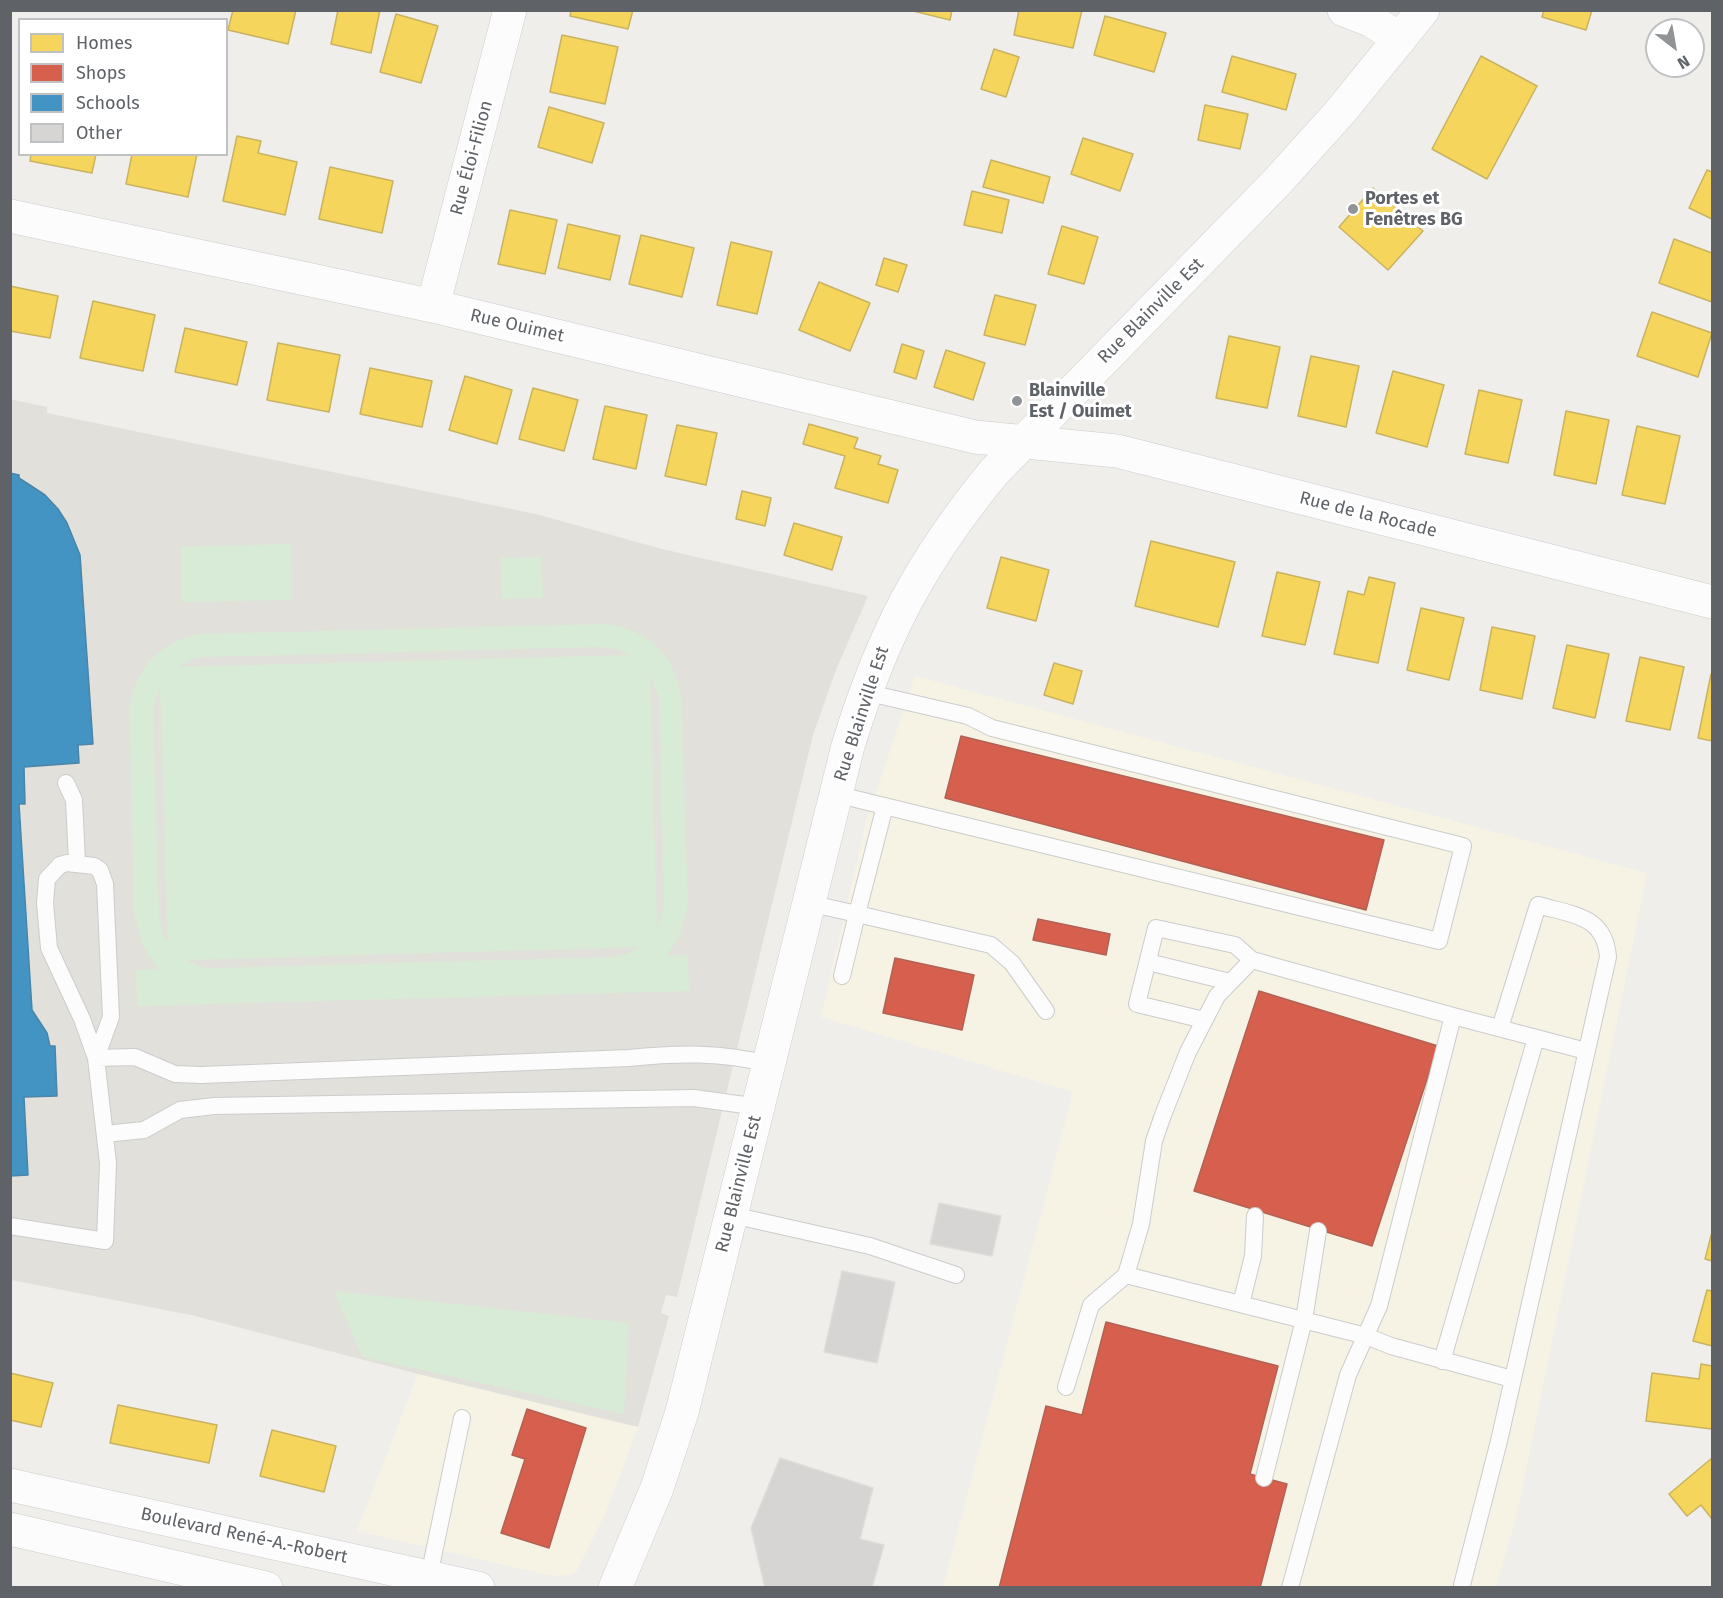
<!DOCTYPE html>
<meta charset="utf-8">
<style>
body{margin:0}
#map{position:relative;width:1723px;height:1598px;overflow:hidden;background:#efeeea;font-family:"Fira Sans",sans-serif}
canvas{display:block}
.frame{position:absolute;inset:0;border:12px solid #5f6368;pointer-events:none}
.legend{position:absolute;left:18px;top:18px;width:210px;height:138px;box-sizing:border-box;background:#fff;border:2px solid #bfc1c3;margin:0;padding:8px 10px;list-style:none;font-size:18px;color:#5f6368}
.legend li{display:flex;align-items:center;gap:12px;height:30px}
.legend b{width:30px;border:2px solid #bfc1c3}
.north{position:absolute;left:1645px;top:18px;width:60px;height:60px;box-sizing:border-box;background:#fff;border:2px solid #bfc1c3;border-radius:50%;rotate:149deg;font-size:16px;font-weight:700;line-height:24px;text-align:center;color:#5f6368}
.north::after{content:'';display:block;margin:auto;width:21px;height:27px;background:#919496;clip-path:polygon(50% 0,100% 100%,50% 72%,0 100%)}
</style>
<div id="map">
<canvas width="1723" height="1598"></canvas>
<div class="frame"></div>
<ul class="legend">
<li><b style="height:16px;background:#f6d55c"></b>Homes</li>
<li><b style="height:16px;background:#d6604d"></b>Shops</li>
<li><b style="height:16px;background:#4393c3"></b>Schools</li>
<li><b style="height:16px;background:#d6d5d3"></b>Other</li>
</ul>
<div class="north">N</div>
</div>
<script>
const ctx = document.querySelector('canvas').getContext('2d');
ctx.lineJoin = 'round';
function fill(path, color) { ctx.fillStyle = color; ctx.fill(path, 'evenodd'); }
function trace(path, color, width, dash) { ctx.strokeStyle = color; ctx.lineWidth = width; ctx.lineCap = dash ? 'butt' : 'round'; ctx.setLineDash(dash || []); ctx.stroke(path); }
function write(font, color, halo, rows, align = 'center') {
  ctx.font = font + ' "Fira Sans",sans-serif'; ctx.lineWidth = 6; ctx.setLineDash([]); ctx.textBaseline = 'middle'; ctx.strokeStyle = halo; ctx.fillStyle = color; for (const [text, x, y, turn = 0] of rows) {
    ctx.save(); ctx.translate(x, y); ctx.rotate((+turn || 0) * Math.PI / 180); ctx.textAlign = isNaN(turn) ? turn : align; if (halo) ctx.strokeText(text, 0, 0); ctx.fillText(text, 0, 0); ctx.restore();
  }
}
fill(new Path2D(`
 M915 676 1647 873 1517 1514 1496 1587H943L1073 1092 821 1017 866 823Z
 M418 1374 638 1427 606 1512 576 1572 569 1575 553 1576 357 1531Z`), '#f7f3e4');
fill(new Path2D(`
 M10 399 47 407V413L536 514 662 549 868 596 836 670 813 735 677 1297 666 1295 661 1313 669 1316 638 1427 418 1374 191 1315 11 1280Z`), '#e2e0da');
fill(new Path2D(`
 M291 544 292 600 182 602 181 547Z
 M541 557 543 597 502 599 500 558Z
 M607 624C648 631 673 653 681 694L688 905 679 938 666 956 688 955 689 991 137 1006 136 970 158 969 142 944 134 912 129 709C134 669 160 642 199 634ZM601 647 615 649 630 655 177 667 195 658 207 657ZM650 674 659 697 664 897 663 911 657 927ZM160 687 168 942 163 937 159 915 153 720V706ZM640 947 627 954 613 957 214 968 202 967 186 960Z
 M334 1291 629 1323 624 1414 362 1357Z`), '#d8ebd6');
const homes = new Path2D(`
 M233 10H296L288 44 228 30Z
 M338 10H380L371 53 331 44Z
 M571 10H633L628 29 570 16Z
 M909 10H952L950 20Z
 M1019 10H1082L1073 48 1014 35Z
 M1544 10H1592L1586 30 1542 17Z
 M396 14 438 26 421 83 380 72Z
 M1105 16 1166 33 1154 72 1094 55Z
 M562 35 618 47 605 104 550 92Z
 M994 49 1019 57 1006 97 981 89Z
 M1232 56 1296 74 1286 110 1222 92Z
 M1481 56 1537 86 1487 179 1432 149Z
 M1205 105 1248 114 1240 149 1198 140Z
 M549 107 604 123 592 163 538 147Z
 M237 136 261 141 258 153 297 162 285 215 223 201Z
 M1083 138 1133 154 1120 191 1071 174Z
 M31 154H96L92 173 30 161Z
 M132 154H197L188 197 126 184Z
 M991 160 1050 177 1043 203 983 187Z
 M330 167 393 181 382 233 319 219Z
 M1707 170 1712 172V219L1689 208Z
 M1373 188 1423 231 1388 270 1339 227Z
 M972 191 1009 200 1002 233 964 225Z
 M510 210 557 220 545 274 498 264Z
 M568 224 620 236 610 280 558 268Z
 M1062 226 1098 237 1084 284 1048 274Z
 M641 235 694 248 682 297 629 284Z
 M1674 239 1712 253V302L1659 283Z
 M731 242 772 252 757 314 717 305Z
 M884 258 907 265 898 292 876 285Z
 M819 282 870 303 850 351 799 330Z
 M10 286 58 296 50 338 10 331Z
 M995 295 1036 305 1025 345 984 335Z
 M93 301 155 315 143 371 80 358Z
 M1652 312 1712 333 1698 377 1637 356Z
 M185 328 247 342 237 385 175 372Z
 M1229 336 1280 347 1267 408 1216 398Z
 M278 343 340 355 329 412 267 400Z
 M902 344 924 351 916 379 894 372Z
 M946 350 985 363 973 400 934 387Z
 M1311 356 1359 366 1346 427 1298 416Z
 M370 368 432 381 422 427 360 414Z
 M1393 371 1444 385 1427 447 1376 433Z
 M465 376 512 390 497 444 449 430Z
 M533 388 578 400 564 451 519 439Z
 M1479 390 1522 400 1508 463 1465 454Z
 M605 406 647 415 636 469 593 459Z
 M1566 411 1609 420 1596 484 1554 475Z
 M809 424 858 438 854 448 881 456 878 464 898 470 888 503 835 488 845 456 803 444Z
 M677 425 717 433 706 485 665 476Z
 M1637 426 1680 436 1665 504 1622 495Z
 M742 491 771 498 765 526 736 519Z
 M794 523 842 537 832 570 784 555Z
 M1151 541 1235 562 1218 627 1135 606Z
 M1001 557 1049 570 1036 621 987 608Z
 M1277 572 1320 582 1305 645 1262 636Z
 M1369 577 1395 583 1378 663 1334 654 1348 591 1364 595Z
 M1421 608 1464 618 1449 680 1407 670Z
 M1492 627 1535 636 1522 699 1480 690Z
 M1567 645 1609 654 1595 718 1553 708Z
 M1640 657 1684 667 1670 730 1626 721Z
 M1054 663 1082 671 1073 704 1044 695Z
 M1711 674H1712V741L1698 738Z
 M1712 1232V1261L1705 1259Z
 M1707 1290 1712 1291V1346L1693 1341Z
 M1701 1364 1712 1366V1429L1646 1421 1652 1373 1699 1379Z
 M10 1373 53 1383 41 1427 10 1420Z
 M118 1405 217 1425 209 1463 110 1443Z
 M272 1430 336 1446 324 1492 260 1476Z
 M1712 1458V1519L1701 1505 1687 1516 1669 1494Z`);
fill(homes, '#f6d55c');
trace(homes, '#c9b360', 1.5);
const shops = new Path2D(`
 M961 736 1384 840 1366 910 945 798Z
 M1038 919 1110 934 1106 955 1033 940Z
 M895 958 974 975 962 1030 883 1013Z
 M1259 991 1438 1046 1372 1246 1194 1191Z
 M1106 1322 1278 1366 1250 1474 1287 1484 1260 1588H999L1046 1406 1082 1415Z
 M527 1409 586 1428 549 1548 501 1533 525 1459 512 1455Z`);
fill(shops, '#d6604d');
trace(shops, '#b26155', 1.5);
const schools = new Path2D(`
 M10 473 19 475V478L45 495 58 509 67 523 80 555 93 744 78 745 79 763 24 767 25 804H19L32 1010 47 1033 50 1046H55L57 1096 24 1097 28 1175 10 1176Z`);
fill(schools, '#4393c3');
trace(schools, '#4b85a8', 1.5);
const building = new Path2D(`
 M939 1203 1001 1216 992 1256 930 1244Z
 M842 1271 895 1282 877 1363 824 1352Z
 M780 1458 873 1488 860 1539 884 1545 872 1588H765L751 1528Z`);
fill(building, '#d6d5d3');
trace(building, '#deddd9', 1.5);
const service = new Path2D(`
 M66 783 74 800 77 862
 M835 794 1439 941 1463 846 992 728 968 716 865 692
 M808 903 857 914 885 806
 M1148 962 1230 982
 M842 976 857 914 991 945 1012 963 1046 1011
 M1453 1016 1586 1051
 M1204 1020 1137 1004 1156 928 1235 945 1252 960
 M96 1058 135 1057 175 1074 201 1075 629 1058C677 1053 722 1052 768 1064
 M105 1134 144 1130 180 1110 214 1106 694 1098 759 1107
 M732 1215 870 1246 956 1275
 M10 1226 105 1241 108 1163 96 1058 82 1019 49 948 45 903 47 879 60 865 67 863 94 866 100 870 105 884 111 1017 96 1058
 M1241 1304 1253 1256 1255 1216
 M1442 1361 1536 1038
 M1066 1387 1091 1305 1126 1275
 M1264 1478 1304 1320 1318 1231
 M429 1576 462 1418
 M1462 1585 1499 1441 1608 957C1605 915 1572 915 1538 905L1500 1028
 M1290 1588 1348 1375 1379 1306 1453 1016 1252 960 1217 996 1188 1052 1163 1115 1154 1141 1141 1224 1126 1275 1366 1336 1391 1346 1512 1379`);
const minor = new Path2D(`
 M1344 10 1372 21 1400 39
 M10 216 433 306 975 437 1117 451 1712 602
 M433 306 510 10`);
const tertiary = new Path2D(`
 M10 1485 478 1588
 M10 1529 266 1588
 M615 1588 657 1488 682 1412 848 746C882 635 921 561 994 472L1278 181 1341 111 1423 10`);
trace(service, '#cbcccc', 18);
trace(minor, '#cbcccc', 34);
trace(tertiary, '#cbcccc', 34);
trace(service, '#fdfcfc', 16);
trace(minor, '#fdfcfc', 33);
trace(tertiary, '#fdfcfc', 33);
for (const [x, y, r, color] of [
 [1353,209,6,"#919496"],
 [1017,401,6,"#919496"]
]) { const dot = new Path2D(); dot.arc(x, y, r, 0, 2 * Math.PI); ctx.fillStyle = color; ctx.fill(dot); trace(dot, '#fff', 2); }
write('18px', '#5f6368', '#fff', [
 ["Rue Éloi-Filion",472,158,-75],
 ["Rue Blainville Est",1151,311,-45],
 ["Rue Ouimet",517,326,13],
 ["Rue de la Rocade",1368,515,14],
 ["Rue Blainville Est",862,714,-72],
 ["Rue Blainville Est",739,1184,-76],
 ["Boulevard René-A.-Robert",244,1536,12]
]);
write('bold 18px', '#5f6368', '#fff', [
 ["Portes et",1365,199],
 ["Fenêtres BG",1365,220],
 ["Blainville",1029,391],
 ["Est / Ouimet",1029,412]
], 'left');
</script>
